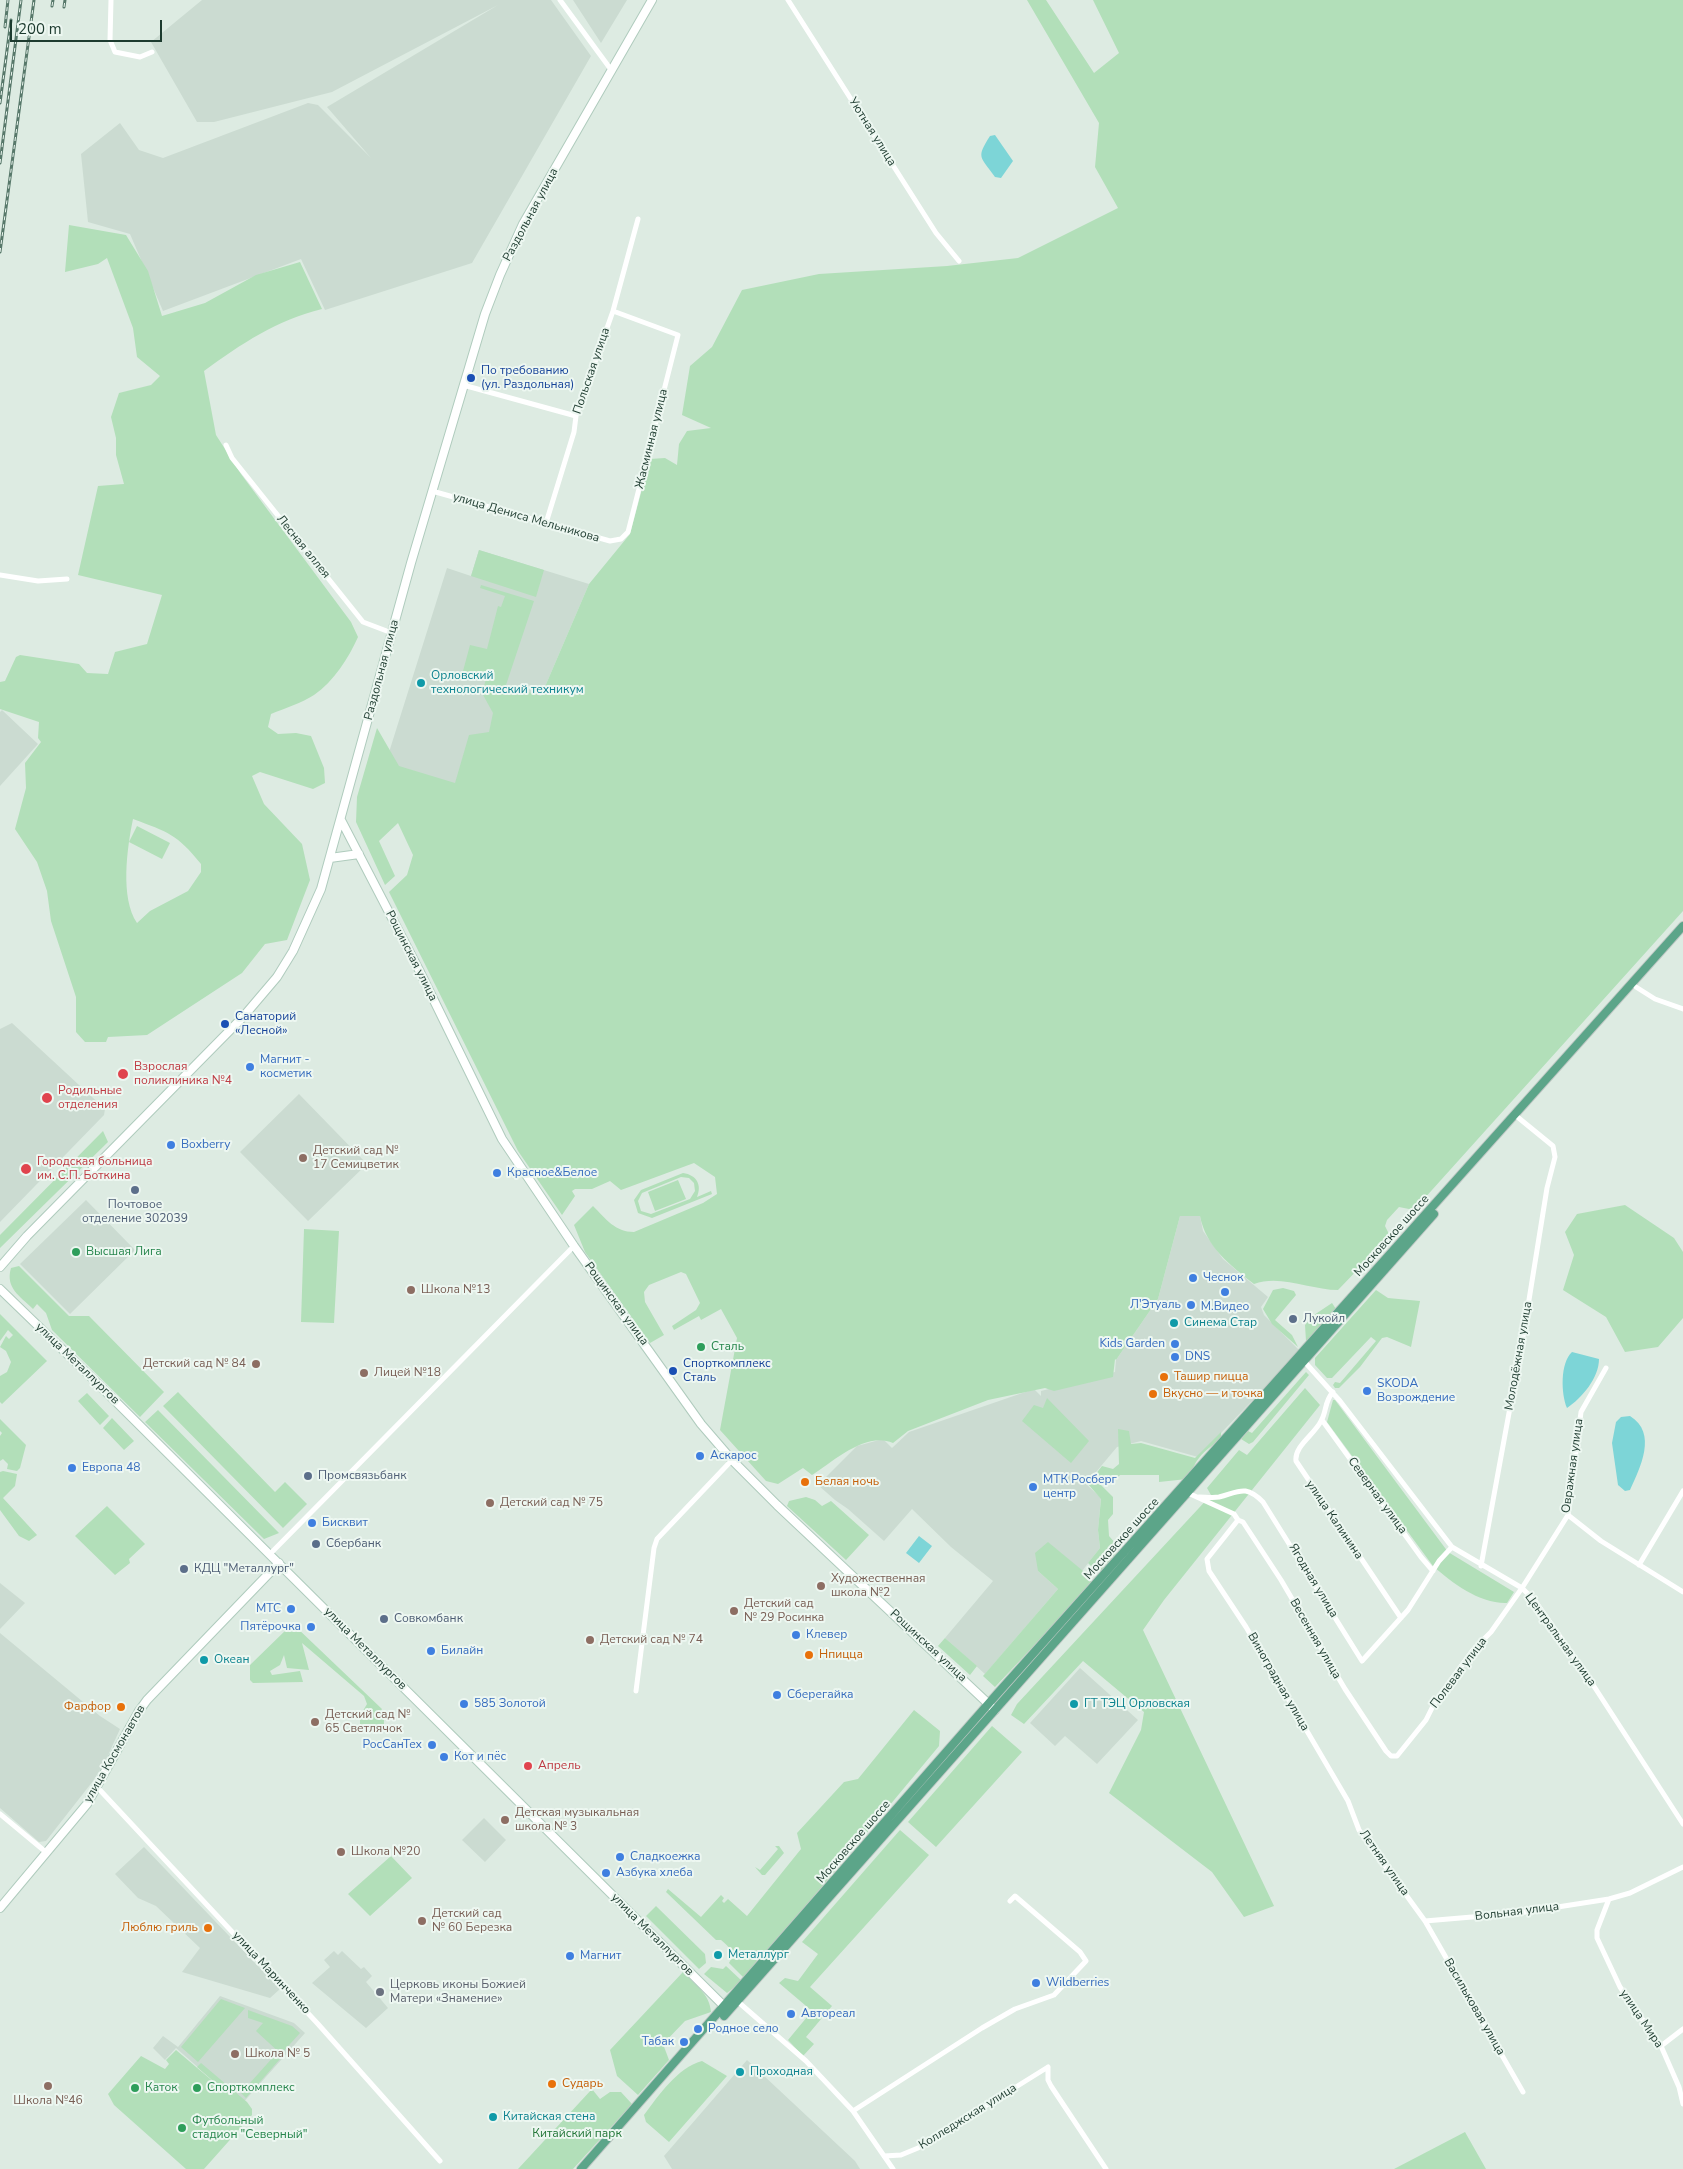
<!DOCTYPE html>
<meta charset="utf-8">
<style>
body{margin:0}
#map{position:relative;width:1683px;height:2169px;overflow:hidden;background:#ddebe2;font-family:"Nunito Sans",sans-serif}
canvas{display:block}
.scale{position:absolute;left:10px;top:20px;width:152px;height:22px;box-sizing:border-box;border:2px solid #1d3b2f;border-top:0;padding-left:6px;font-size:15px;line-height:18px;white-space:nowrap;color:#1d3b2f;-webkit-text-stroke:4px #edf7f1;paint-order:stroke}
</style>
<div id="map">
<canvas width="1683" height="2169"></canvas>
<div class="scale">200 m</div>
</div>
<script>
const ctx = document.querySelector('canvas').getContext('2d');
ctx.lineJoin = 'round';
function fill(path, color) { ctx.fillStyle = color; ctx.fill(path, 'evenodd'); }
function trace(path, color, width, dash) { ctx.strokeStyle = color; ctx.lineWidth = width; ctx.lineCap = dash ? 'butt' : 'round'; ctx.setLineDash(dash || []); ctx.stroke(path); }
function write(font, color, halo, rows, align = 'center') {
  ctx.font = font + ' "Nunito Sans",sans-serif'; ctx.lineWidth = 4; ctx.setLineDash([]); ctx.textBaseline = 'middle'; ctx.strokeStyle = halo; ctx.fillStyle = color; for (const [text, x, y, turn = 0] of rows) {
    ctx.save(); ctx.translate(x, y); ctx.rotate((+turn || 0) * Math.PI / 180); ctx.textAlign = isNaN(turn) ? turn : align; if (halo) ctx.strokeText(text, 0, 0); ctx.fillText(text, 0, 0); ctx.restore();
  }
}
fill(new Path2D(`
 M202 0H551L591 56 472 263 325 310 301 259 163 311 130 234 88 222 81 154 120 123 139 150 163 158 308 103 318 105 371 158 327 107 498 5 332 92 214 122H197L151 42Z
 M573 0H627L601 43Z
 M479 550 589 584 541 696 457 788 385 765 447 568 471 576Z
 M2 710 38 744 0 786V712Z
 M12 1023 105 1109 104 1115 0 1222V1029Z
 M299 1094 367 1164 308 1221 240 1152Z
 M86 1200 135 1250 70 1314 20 1264Z
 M1180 1216H1200L1203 1231 1223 1259 1268 1297 1261 1307 1264 1315 1300 1351 1198 1457 1141 1441 1117 1447 1086 1484 1101 1498 1098 1530 1100 1548 1082 1571 1048 1543 1038 1571 1058 1589 985 1674 945 1638 993 1581 951 1547 912 1509 884 1541 848 1509 835 1500 818 1485 857 1446 883 1439 892 1448 909 1432 1034 1389 1041 1396V1391L1115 1372 1116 1360 1158 1299Z
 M0 1583 25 1603 0 1629Z
 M0 1633 100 1716 120 1729 105 1762 93 1781 46 1841 39 1842 0 1808Z
 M1080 1668 1138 1720 1097 1764 1065 1736 1055 1746 1030 1723Z
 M484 1818 506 1840 485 1862 462 1840Z
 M144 1847 280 1989 270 1998 182 1972 200 1948 156 1906 138 1898 115 1874Z
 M334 1951 338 1955 342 1951 361 1969 364 1967 372 1976 366 1982 388 2008 366 2028 312 1983 330 1967 324 1960Z
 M220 1996 294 2023 305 2033 241 2105 176 2048 165 2060 153 2048 163 2036 178 2047Z
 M747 2060 855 2161 860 2169H672L664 2156Z`), '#cbdbd1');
fill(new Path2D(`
 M1027 0H1046L1094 73 1119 53 1093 0H1683V911L1414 1210 1399 1207 1387 1220 1385 1226 1390 1236 1338 1290C1311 1290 1280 1274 1254 1284 1230 1265 1206 1247 1200 1216H1180L1158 1299 1116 1360 1115 1359 1113 1377 1054 1391 1045 1388 988 1400 908 1431 893 1443C866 1431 834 1461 812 1475L803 1468 778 1484 766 1481 720 1430 737 1338 721 1309 701 1320 699 1316 674 1330 672 1326 696 1310 700 1303 686 1274 681 1272 649 1285 644 1292 645 1302 664 1335 650 1343 585 1252 574 1225 593 1206C606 1219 615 1232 634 1232L703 1203 717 1194 715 1177 694 1163 621 1190 610 1181 592 1189H575L572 1191 575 1196 562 1215 518 1151 389 892 407 875 413 855 398 823 379 841 395 876 385 885 356 822 357 797 377 728 399 766 455 783 469 735 489 732 493 713 482 693 486 679 463 671 470 645 487 649 498 606 501 607 505 596 480 588 481 585 534 601 506 685 541 696 589 584 630 534 650 459 665 458 677 465 679 444 687 431 711 428 682 415 690 366 712 347 742 290 819 274 947 266 1018 258 1118 208 1095 167 1099 123Z
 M69 225 126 235 148 271 162 316 205 303 256 275 300 262 322 309C277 320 241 344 204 371L216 435 241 474 351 622 358 637C348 659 334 681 314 695 302 703 285 708 271 714L268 727 278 734 296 733 311 736 324 768 325 783 313 789 260 772 252 776 264 804 302 844 310 880 287 940 265 944 242 973 147 1035 108 1037 106 1042H85L76 1032V997L51 921 47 891 37 862 15 829 26 788 25 763 41 742 38 738 39 722 0 709V682L5 681 16 657 20 655 79 664 87 673 108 674 115 652 147 644 162 595 78 575 98 486 124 484 116 455V438L111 417 119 393 151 385 160 376 137 357 133 328 107 258 98 264 65 272ZM133 819C168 832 177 834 201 864V872L188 891 150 911 137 923C120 898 127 848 133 819Z
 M479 550 544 570 536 597 471 576Z
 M137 826 170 843 162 859 129 842Z
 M103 1131 108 1142 0 1248V1235Z
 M683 1173C697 1175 702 1185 697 1197L711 1191 712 1194 652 1218 638 1213 634 1200 641 1190ZM681 1177 689 1178 694 1183 695 1191 690 1199 651 1214 641 1211 638 1201 642 1193Z
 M678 1180 686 1199 655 1211 648 1192Z
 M1625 1205 1674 1238 1683 1252V1318L1658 1347 1625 1352 1606 1317 1563 1290 1574 1255 1565 1232 1577 1214Z
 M304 1229 339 1231 334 1323 301 1322Z
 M19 1266 69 1316H89L164 1392 140 1417 52 1330 46 1313 37 1304 33 1309C20 1296 5 1288 11 1268Z
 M1283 1288 1294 1291 1296 1295 1275 1320 1292 1335 1298 1347 1272 1324 1263 1309 1273 1290Z
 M1376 1290 1388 1298 1420 1301 1411 1347 1387 1337 1382 1338 1360 1367 1339 1388H1335L1333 1385 1335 1382 1340 1383 1376 1341 1371 1337 1332 1378H1327L1315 1365V1358Z
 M1332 1303 1336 1309 1309 1342 1306 1341 1305 1325 1314 1315Z
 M0 1314 47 1361 2 1404 0 1402V1376L7 1372 11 1362 6 1351 0 1347 6 1336 9 1339 13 1335 8 1330 0 1341Z
 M1306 1372 1309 1375 1253 1442 1249 1444 1241 1439 1248 1431 1252 1433Z
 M1305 1388 1320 1405 1164 1600 1143 1630 1274 1906 1244 1917 1212 1872 1109 1793 1141 1730 1144 1712 1083 1661 1024 1724 1011 1715 1017 1704 1211 1495 1207 1488 1239 1450 1247 1455Z
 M178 1392 275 1492 285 1482 307 1504 283 1528 163 1406Z
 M87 1393 109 1416 100 1425 78 1401Z
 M1047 1398 1089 1441 1071 1463 1022 1421 1034 1405 1043 1408Z
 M1333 1400H1335L1448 1552 1514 1592 1507 1603C1480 1604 1452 1583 1433 1566L1327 1422Z
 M158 1410 279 1533 264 1539 145 1422Z
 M112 1418 134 1441 124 1450 103 1428Z
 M0 1419 26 1445 20 1468 17 1471 7 1469 8 1464 3 1459 0 1461V1436L2 1433 0 1431Z
 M1118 1429 1129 1431 1131 1444 1141 1443 1195 1458 1221 1432V1438C1214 1445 1206 1449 1199 1458 1194 1464 1192 1472 1187 1479L1159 1482V1475H1120L1112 1484 1103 1477 1098 1482 1113 1497V1514L1108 1520 1109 1536 1116 1544 1117 1555 1103 1571H1096L1088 1563 1100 1548 1098 1530 1101 1499 1088 1484 1102 1466 1113 1469 1119 1464Z
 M3 1471 17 1474 15 1486 3 1498 37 1535 29 1541 19 1536 0 1510V1472Z
 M806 1497 815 1500 822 1506 831 1501 869 1535 846 1560 787 1506 789 1501Z
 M107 1506 145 1544 129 1559 130 1563 115 1575 75 1536Z
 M1048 1542 1088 1575 1092 1584 995 1687 983 1676 1058 1589 1038 1571 1035 1553Z
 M295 1626 382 1709 380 1712 384 1719V1725L376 1731 370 1726 364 1730 360 1727V1716L367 1704 364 1696 302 1643 309 1670 287 1668 284 1655 280 1665 270 1671 272 1675 300 1671 303 1682 253 1683 250 1680V1665L289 1627Z
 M945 1638 977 1666 970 1675 938 1646Z
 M914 1710 940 1731 939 1746 745 1979 729 1963C736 1952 729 1947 721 1940H716L666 1892 668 1889 701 1917 721 1895 724 1898 722 1901 724 1903 728 1899 747 1916 801 1849 797 1833 844 1782 858 1779Z
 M992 1726 1022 1752 936 1847 908 1822Z
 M900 1830 929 1855 810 1987 832 2006 806 2037 814 2044 803 2056 788 2040 812 2011 779 1983 785 1978 798 1981 818 1954 802 1942Z
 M775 1846H779L784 1853 765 1875H762L755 1867 760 1870 778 1849Z
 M391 1856 412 1878 370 1916 348 1894Z
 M656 1906 705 1954 706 1963 699 1969 646 1916Z
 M726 1966 742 1981 727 1993 704 1974 711 1967 723 1969Z
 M683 1972C695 1985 710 1994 711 2012L685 2021 663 2044 669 2060 638 2095 617 2076 610 2050Z
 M221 1999 245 2008 198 2062 181 2047Z
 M248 2010 292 2026 300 2033 281 2054 256 2031 263 2023 248 2018Z
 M176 2050 235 2100 197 2067 201 2063 247 2102 252 2109V2115L204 2169H186L114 2105 108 2094 141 2056 165 2069 169 2064 166 2060Z
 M275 2055 280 2059 246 2098 241 2093Z
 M702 2061 727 2076 669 2142 646 2122 644 2115C659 2095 677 2068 702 2061Z
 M592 2089 600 2099 610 2092H621L632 2104 573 2169H518Z
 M1465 2132 1486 2169H1394Z`), '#b2dfb9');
fill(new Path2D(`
 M995 135 1013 161 1001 178 995 177C980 156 976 158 990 136Z
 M1572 1352 1599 1359C1599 1378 1582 1398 1567 1408 1561 1394 1560 1363 1572 1352Z
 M1630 1416C1658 1433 1640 1468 1630 1490L1625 1491 1618 1485 1612 1443 1616 1422 1621 1417Z
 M919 1536 932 1546 919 1563 906 1553Z`), '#7dd5d7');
const secondary = new Path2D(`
 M341 820 419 970 502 1139 574 1246 701 1424 732 1460 777 1505 995 1710
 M330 858 359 854
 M0 1267 27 1236 243 1017 277 977 293 951 321 889 411 563 485 314 500 275 523 224 652 0
 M0 1289 94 1380 727 2009
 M0 1908 87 1804 139 1711 147 1700 279 1563`);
const primary = new Path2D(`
 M724 2016 1434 1214
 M581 2169 997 1694 1683 926`);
trace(secondary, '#afcbbd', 10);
trace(primary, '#c0c8c5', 10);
trace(new Path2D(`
 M111 0 110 40 115 52 140 57 152 52
 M560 0 612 71
 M788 0 936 233 959 261
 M463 385 576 416
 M226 445 232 458 363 622 392 633
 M432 491 610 541 621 539 628 532 678 335 613 311
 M546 523 574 432 576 416 613 311 638 219
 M0 575 38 581 67 579
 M1636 987 1655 999 1683 1009
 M1303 1360 1340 1401 1452 1547 1522 1588 1535 1601 1588 1677 1683 1824
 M1333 1392C1324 1402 1327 1411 1321 1421 1315 1434 1294 1446 1296 1461L1401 1618
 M1322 1420 1421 1557 1433 1571
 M1188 1493 1234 1514 1238 1520 1243 1522 1281 1580 1345 1689 1386 1751 1391 1756H1397L1426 1720 1435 1702 1473 1650 1491 1632 1522 1588 1568 1515 1581 1412 1606 1368
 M1199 1497C1205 1497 1213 1498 1219 1497 1239 1492 1245 1484 1263 1502L1362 1661 1408 1610 1439 1561 1452 1547
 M1568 1515 1601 1541 1683 1592
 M1238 1520 1207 1559 1209 1571 1246 1627 1348 1801 1359 1830 1425 1921 1523 2092
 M270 1554 574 1246
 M1639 1565 1683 1491
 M1481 1566 1524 1331 1547 1188 1555 1157 1553 1146 1515 1115
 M636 1691 654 1548 657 1539 732 1460
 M98 1788 318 2024 440 2161
 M0 1814 47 1853
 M1609 1899 1597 1930V1938L1620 1987 1661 2046 1679 2087 1683 2104
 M1425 1921 1519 1913 1609 1899 1630 1893 1683 1867
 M736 2000 806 2061 853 2111 893 2169
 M1661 2046 1683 2029
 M1048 2067V2080L1051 2086 1106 2169
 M853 2111 982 2028 1015 2009 1054 1995 1086 1961 1080 1952 1015 1896 1010 1901
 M884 2156 901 2155 918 2148 1048 2067`), '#fff', 5);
trace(secondary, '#fff', 8);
trace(primary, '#5ca589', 8);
const rail = new Path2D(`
 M52 6 53 0
 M64 7 65 0
 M5 27 8 0
 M0 103 11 20
 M0 163 21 0
 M0 252 34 0`);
trace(rail, '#57786a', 3);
trace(rail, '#edf7f1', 1, [4]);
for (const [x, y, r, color] of [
 [471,378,5,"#1a4fb4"],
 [421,683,5,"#0f9aa8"],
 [225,1024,5,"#1a4fb4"],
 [250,1067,5,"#3f7fe0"],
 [123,1074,6,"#e0444e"],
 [47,1098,6,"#e0444e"],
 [171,1145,5,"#3f7fe0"],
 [303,1158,5,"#8d6e63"],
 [26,1169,6,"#e0444e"],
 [497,1173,5,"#3f7fe0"],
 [135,1190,5,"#5c6f8a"],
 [76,1252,5,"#2e9e5b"],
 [1193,1278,5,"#3f7fe0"],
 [411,1290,5,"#8d6e63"],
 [1225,1292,5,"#3f7fe0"],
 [1191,1305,5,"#3f7fe0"],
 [1293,1319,5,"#5c6f8a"],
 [1174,1323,5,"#0f9aa8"],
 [1175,1344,5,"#3f7fe0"],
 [701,1347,5,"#2e9e5b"],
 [1175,1357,5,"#3f7fe0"],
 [256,1364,5,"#8d6e63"],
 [673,1371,5,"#1a4fb4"],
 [364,1373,5,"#8d6e63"],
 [1164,1377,5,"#e8710a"],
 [1367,1391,5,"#3f7fe0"],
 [1153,1394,5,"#e8710a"],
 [700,1456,5,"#3f7fe0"],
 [72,1468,5,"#3f7fe0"],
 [308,1476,5,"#5c6f8a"],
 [805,1482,5,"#e8710a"],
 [1033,1487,5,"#3f7fe0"],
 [490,1503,5,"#8d6e63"],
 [312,1523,5,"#3f7fe0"],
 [316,1544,5,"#5c6f8a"],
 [184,1569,5,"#5c6f8a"],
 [821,1586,5,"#8d6e63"],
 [291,1609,5,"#3f7fe0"],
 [734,1611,5,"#8d6e63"],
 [384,1619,5,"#5c6f8a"],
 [311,1627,5,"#3f7fe0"],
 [796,1635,5,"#3f7fe0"],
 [590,1640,5,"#8d6e63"],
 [431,1651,5,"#3f7fe0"],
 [809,1655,5,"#e8710a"],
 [204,1660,5,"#0f9aa8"],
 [777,1695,5,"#3f7fe0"],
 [464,1704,5,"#3f7fe0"],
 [1074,1704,5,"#0f9aa8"],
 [121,1707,5,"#e8710a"],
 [315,1722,5,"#8d6e63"],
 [432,1745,5,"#3f7fe0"],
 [444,1757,5,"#3f7fe0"],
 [528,1766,5,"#e0444e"],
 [505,1820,5,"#8d6e63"],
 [341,1852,5,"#8d6e63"],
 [620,1857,5,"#3f7fe0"],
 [606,1873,5,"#3f7fe0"],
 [422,1921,5,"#8d6e63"],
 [208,1928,5,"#e8710a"],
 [718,1955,5,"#0f9aa8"],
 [570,1956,5,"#3f7fe0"],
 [1036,1983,5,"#3f7fe0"],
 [380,1992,5,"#6b7280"],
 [791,2014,5,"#3f7fe0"],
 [698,2029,5,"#3f7fe0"],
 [684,2042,5,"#3f7fe0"],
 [235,2054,5,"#8d6e63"],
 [740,2072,5,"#0f9aa8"],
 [552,2084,5,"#e8710a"],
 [48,2086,5,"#8d6e63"],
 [135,2088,5,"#2e9e5b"],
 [197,2088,5,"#2e9e5b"],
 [493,2117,5,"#0f9aa8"],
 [182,2128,5,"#2e9e5b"]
]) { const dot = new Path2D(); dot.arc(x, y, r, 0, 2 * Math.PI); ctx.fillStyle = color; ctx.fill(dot); trace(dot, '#edf7f1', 2); }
write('12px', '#1d3b2f', '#edf7f1', [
 ["Уютная улица",872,132,58],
 ["Раздольная улица",531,215,-62],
 ["Польская улица",592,371,-71],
 ["Жасминная улица",652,439,-76],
 ["улица Дениса Мельникова",526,518,16],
 ["Лесная аллея",303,547,51],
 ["Раздольная улица",382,670,-75],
 ["Рощинская улица",411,956,63],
 ["Московское шоссе",1392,1236,-48],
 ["Рощинская улица",616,1304,54],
 ["Молодёжная улица",1519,1356,-80],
 ["улица Металлургов",77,1364,44],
 ["Овражная улица",1573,1466,-82],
 ["Северная улица",1377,1496,54],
 ["улица Калинина",1334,1520,56],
 ["Московское шоссе",1122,1539,-48],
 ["Ягодная улица",1313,1581,59],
 ["Весенняя улица",1315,1639,60],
 ["Центральная улица",1560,1640,54],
 ["Рощинская улица",928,1646,43],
 ["улица Металлургов",365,1649,45],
 ["Полевая улица",1459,1673,-53],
 ["Виноградная улица",1278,1682,60],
 ["улица Космонавтов",115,1754,-60],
 ["Московское шоссе",854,1842,-49],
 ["Летняя улица",1384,1863,55],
 ["Вольная улица",1517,1912,-7],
 ["улица Металлургов",652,1935,45],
 ["улица Маринченко",271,1973,47],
 ["Васильковая улица",1474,2007,60],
 ["улица Мира",1641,2019,56],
 ["Колледжская улица",968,2117,-32]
]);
write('12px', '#164399', '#edf7f1', [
 ["По требованию",481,371],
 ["(ул. Раздольная)",481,385],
 ["Санаторий",235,1017],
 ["«Лесной»",235,1031],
 ["Спорткомплекс",683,1364],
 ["Сталь",683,1378]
], 'left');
write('12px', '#0d838f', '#edf7f1', [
 ["Орловский",431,676],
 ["технологический техникум",431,690],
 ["Синема Стар",1184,1323],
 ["Океан",214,1660],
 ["ГТ ТЭЦ Орловская",1084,1704],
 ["Металлург",728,1955],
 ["Проходная",750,2072],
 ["Китайская стена",503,2117]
], 'left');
write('12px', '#366cbe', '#edf7f1', [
 ["Магнит -",260,1060],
 ["косметик",260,1074],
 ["Boxberry",181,1145],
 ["Красное&Белое",507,1173],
 ["Чеснок",1203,1278],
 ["Л'Этуаль",1181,1305,"right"],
 ["М.Видео",1225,1307,"center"],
 ["Kids Garden",1165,1344,"right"],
 ["DNS",1185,1357],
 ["SKODA",1377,1384],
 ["Возрождение",1377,1398],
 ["Аскарос",710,1456],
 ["Европа 48",82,1468],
 ["МТК Росберг",1043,1480],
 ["центр",1043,1494],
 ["Бисквит",322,1523],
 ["МТС",281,1609,"right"],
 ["Пятёрочка",301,1627,"right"],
 ["Клевер",806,1635],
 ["Билайн",441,1651],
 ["Сберегайка",787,1695],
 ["585 Золотой",474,1704],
 ["РосСанТех",422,1745,"right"],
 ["Кот и пёс",454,1757],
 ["Сладкоежка",630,1857],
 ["Азбука хлеба",616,1873],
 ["Магнит",580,1956],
 ["Wildberries",1046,1983],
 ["Автореал",801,2014],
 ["Родное село",708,2029],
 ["Табак",674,2042,"right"]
], 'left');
write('12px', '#be3a42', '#edf7f1', [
 ["Взрослая",134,1067],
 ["поликлиника №4",134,1081],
 ["Родильные",58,1091],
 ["отделения",58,1105],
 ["Городская больница",37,1162],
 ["им. С.П. Боткина",37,1176],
 ["Апрель",538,1766]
], 'left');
write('12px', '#785e54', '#edf7f1', [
 ["Детский сад №",313,1151],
 ["17 Семицветик",313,1165],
 ["Школа №13",421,1290],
 ["Детский сад № 84",246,1364,"right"],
 ["Лицей №18",374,1373],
 ["Детский сад № 75",500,1503],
 ["Художественная",831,1579],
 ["школа №2",831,1593],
 ["Детский сад",744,1604],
 ["№ 29 Росинка",744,1618],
 ["Детский сад № 74",600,1640],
 ["Детский сад №",325,1715],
 ["65 Светлячок",325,1729],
 ["Детская музыкальная",515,1813],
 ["школа № 3",515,1827],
 ["Школа №20",351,1852],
 ["Детский сад",432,1914],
 ["№ 60 Березка",432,1928],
 ["Школа № 5",245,2054],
 ["Школа №46",48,2101,"center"]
], 'left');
write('12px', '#4e5e75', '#edf7f1', [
 ["Почтовое",135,1205,"center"],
 ["отделение 302039",135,1219,"center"],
 ["Лукойл",1303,1319],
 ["Промсвязьбанк",318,1476],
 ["Сбербанк",326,1544],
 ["КДЦ \"Металлург\"",194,1569],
 ["Совкомбанк",394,1619]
], 'left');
write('12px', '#27864d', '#edf7f1', [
 ["Высшая Лига",86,1252],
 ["Сталь",711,1347],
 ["Каток",145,2088],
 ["Спорткомплекс",207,2088],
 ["Футбольный",192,2121],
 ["стадион \"Северный\"",192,2135]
], 'left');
write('12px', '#c56008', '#edf7f1', [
 ["Ташир пицца",1174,1377],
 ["Вкусно — и точка",1163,1394],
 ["Белая ночь",815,1482],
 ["Нпицца",819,1655],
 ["Фарфор",111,1707,"right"],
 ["Люблю гриль",198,1928,"right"],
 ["Сударь",562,2084]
], 'left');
write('12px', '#5b616d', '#edf7f1', [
 ["Церковь иконы Божией",390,1985],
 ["Матери «Знамение»",390,1999]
], 'left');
write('12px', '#237638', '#edf7f1', [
 ["Китайский парк",577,2134]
]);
</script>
